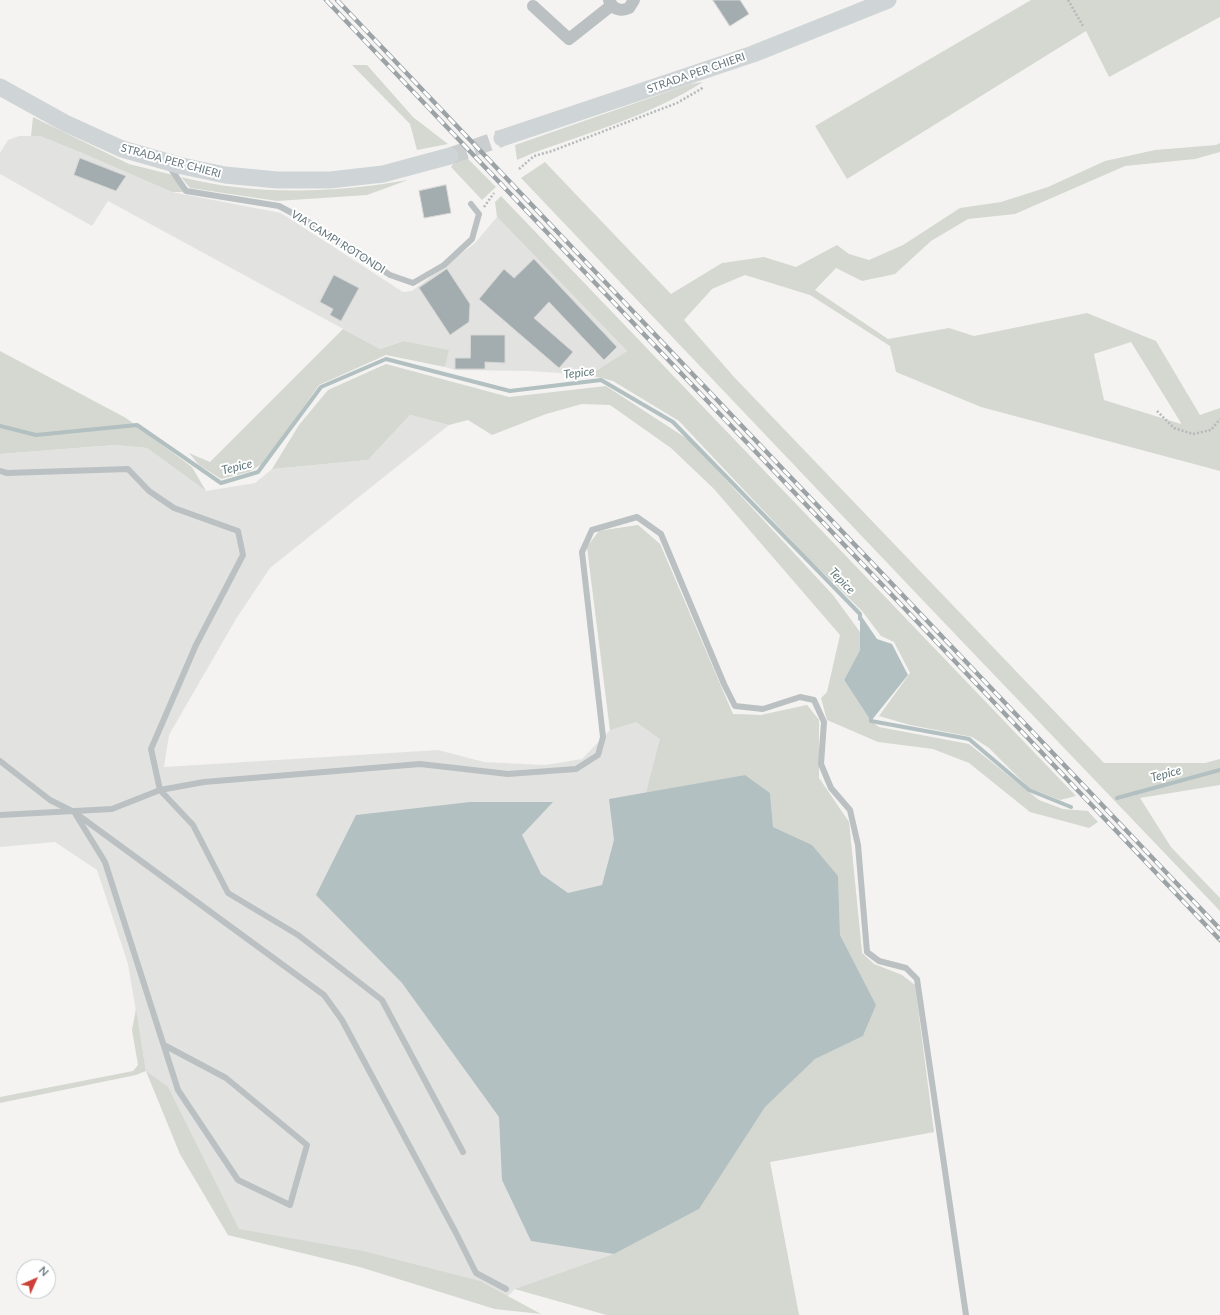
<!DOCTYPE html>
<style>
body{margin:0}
#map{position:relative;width:1220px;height:1315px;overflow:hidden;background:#f4f3f1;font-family:Lato,sans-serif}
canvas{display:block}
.north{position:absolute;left:16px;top:1259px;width:40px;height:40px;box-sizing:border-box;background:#fff;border:1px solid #c2c9cb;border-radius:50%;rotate:45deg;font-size:11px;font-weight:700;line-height:16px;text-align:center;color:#67787e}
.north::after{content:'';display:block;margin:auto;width:14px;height:18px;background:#cd4038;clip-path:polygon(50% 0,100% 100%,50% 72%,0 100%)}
</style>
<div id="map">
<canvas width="1220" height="1315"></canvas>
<div class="north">N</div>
</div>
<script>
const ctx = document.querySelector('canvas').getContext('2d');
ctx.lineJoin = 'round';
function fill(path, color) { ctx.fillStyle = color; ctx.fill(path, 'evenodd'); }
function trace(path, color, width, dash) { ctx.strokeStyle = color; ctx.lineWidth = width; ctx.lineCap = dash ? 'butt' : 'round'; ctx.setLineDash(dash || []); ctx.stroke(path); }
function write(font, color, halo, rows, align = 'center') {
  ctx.font = font + ' Lato,sans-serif'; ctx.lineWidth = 4; ctx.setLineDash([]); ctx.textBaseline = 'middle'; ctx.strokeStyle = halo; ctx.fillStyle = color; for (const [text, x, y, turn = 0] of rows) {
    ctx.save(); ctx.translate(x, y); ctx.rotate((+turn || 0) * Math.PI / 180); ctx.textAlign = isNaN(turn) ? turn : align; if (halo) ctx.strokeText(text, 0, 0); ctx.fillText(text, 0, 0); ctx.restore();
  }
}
fill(new Path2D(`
 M19 136H40L82 153 172 192 281 213 403 292 412 291 475 243 497 217 627 351 589 375 530 371 455 370 445 367 448 350 404 341 380 349 108 201 92 226 0 174V153L8 140Z
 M410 415 449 425 270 568 236 619 169 735 164 767 438 750 484 762 545 765 582 759 610 730 587 547 599 531 638 525 660 544 733 714 761 715 807 705 819 720V778L849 822 862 953 874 964 902 975 934 1132 770 1162 799 1315H607L515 1289 495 1309 360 1267 228 1235 180 1154 146 1071 128 964 97 870 55 842 0 847V454L115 445 147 448 206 491 255 483 272 469 368 460Z`), '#e2e3e1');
fill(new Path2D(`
 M1031 0H1220V17L1109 77 1086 31 847 179 815 126Z
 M352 65H367L413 117 448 144 417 150 410 124Z
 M703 82C651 115 591 132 533 153L517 160 515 145 690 84Z
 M33 117 129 164 173 175 183 192H172L82 153 40 136H31Z
 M1220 143V152L1195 159 1125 166 1015 214 968 219 931 241 895 274 862 281 836 268 815 290 888 339 949 328 974 336 1087 313 1156 341 1200 415 1220 408V471L981 407 896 372 890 346 810 295 745 275 712 289 684 320 735 378 1104 763H1205L1220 759V785L1140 798 1171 847 1220 898V911L933 611 521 178 545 162 671 294 722 263 764 257 796 267 837 245 849 254 869 260 903 245 960 208 1001 202 1048 187 1105 161 1155 150 1216 145ZM1131 342 1181 423V424L1104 400 1094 354Z
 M464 155 496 187 482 200 451 167 456 160Z
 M181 177C255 196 333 193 408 180L367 195 277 201 190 188Z
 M501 196 1076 796 1060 800 1029 788 989 748 972 737 910 725 879 716 910 673 894 642 881 636 862 611 809 559 679 421 613 381 589 375 627 351 497 217 495 202Z
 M343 329 380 349 404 341 449 350 445 367 386 355 319 385 265 462 249 472 221 479 199 465 189 453 210 462Z
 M0 351 126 418 192 467 206 491 147 448 115 445 0 454Z
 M386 364 509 397 606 386 689 440 833 595 860 632V650L844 680 871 721 879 727 969 744 1039 800 1063 809 1088 811 1098 822 1089 828 1030 812 969 763 933 749 878 742 827 720 821 698 827 692 840 635 714 489 671 448 610 405 582 404 546 414 492 435 468 420 449 425 410 415 368 460 272 469 299 425 328 390Z
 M638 525 660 544 733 714 761 715 807 705 819 720V778L849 822 862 953 874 964 902 975 915 985 934 1132 770 1162 799 1315H607L515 1289 614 1254 699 1209 765 1107 815 1059 863 1036 876 1005 840 935 838 876 812 845 773 827 770 793 745 775 646 793 660 739 636 722 610 730 587 547 599 531Z
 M136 1009 146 1071 168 1087 239 1229 363 1251 480 1281 541 1314 495 1309 360 1267 228 1235 180 1154 146 1071 136 1075 0 1103V1097L133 1071 138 1065 132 1030Z`), '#d5d8d0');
fill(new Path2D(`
 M860 614 877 639 892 644 908 675 871 721 844 680 860 650Z
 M745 775 770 793 773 827 812 845 838 876 840 935 876 1005 863 1036 815 1059 765 1107 699 1209 614 1254 531 1241 502 1180 499 1117 402 983 316 895 356 815 470 802H553L522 835 541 874 568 893 602 885 614 840 609 799Z`), '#b2c0c1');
trace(new Path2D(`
 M0 426 36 435 137 425 221 483 258 472 321 387 386 359 510 391 601 380 673 422 860 614V619
 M871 717V721L969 739 1029 790 1071 807
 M1117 798 1220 770`), '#b2c0c1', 4);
const building = new Path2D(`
 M713 0H740L749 14 730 26Z
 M80 158 126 176 116 191 74 175Z
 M446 185 451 213 424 218 419 191Z
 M534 259 617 347 604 360 549 302 534 318 573 352 559 368 479 299 504 269 514 278Z
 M447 269 470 304 469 322 450 335 419 288Z
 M334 275 359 288 341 321 330 315 333 309 320 302Z
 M471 335H505V363L485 362V369H455V358H470Z`);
fill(building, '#a3acaf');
trace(building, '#d5d5d4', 1);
trace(new Path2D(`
 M450 156 502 138`), '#cacece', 17, [17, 8]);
trace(new Path2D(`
 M1068 0 1083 26
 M519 169 534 156 552 151 677 103 701 89 703 87
 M484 207 494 193
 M1157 411 1174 428 1193 434 1211 430 1220 419`), '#b5b9ba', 2.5, [2, 2]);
trace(new Path2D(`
 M169 166 186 191 279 206 307 221 390 275 413 283 444 265 472 239 479 214 471 204
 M0 471 7 473 128 469 149 491 174 508 238 531 243 555 196 645 151 749 160 790 193 825 228 893 298 935 382 1000 463 1152
 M0 761 50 800 74 812 324 995 342 1020 456 1233 476 1273 506 1289
 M0 815 112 809 160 790 204 782 420 764 508 774 576 769 598 755 603 737 582 552 592 530 637 517 661 534 724 684 735 706 763 709 800 697 814 700 824 722 821 764 831 788 850 810 858 845 867 952 879 961 906 968 917 979 966 1315
 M76 815 105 862 178 1090 238 1180 290 1205 307 1145 226 1078 164 1045`), '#bbc0c2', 6);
trace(new Path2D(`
 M609 0C612 9 621 12 629 8L634 0
 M533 6 569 39 612 5`), '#bbc0c2', 12);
trace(new Path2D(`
 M0 87 65 123 122 149 182 166 225 175 277 180H330L383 174 450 156
 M502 138 753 54 888 0`), '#cfd5d6', 17);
const rail = new Path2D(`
 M326 0 1220 940
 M337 0 1220 929`);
trace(rail, '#9ca3a6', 4.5);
trace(rail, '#fff', 3, [9]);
write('11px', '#67787e', '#fff', [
 ["STRADA PER CHIERI",696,73,-19],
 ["STRADA PER CHIERI",171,161,15],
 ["VIA CAMPI ROTONDI",338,242,32]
]);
write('italic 12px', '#63797b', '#fff', [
 ["Tepice",579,373,-7],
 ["Tepice",237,467,-14],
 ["Tepice",842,581,46],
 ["Tepice",1166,774,-15]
]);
</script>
